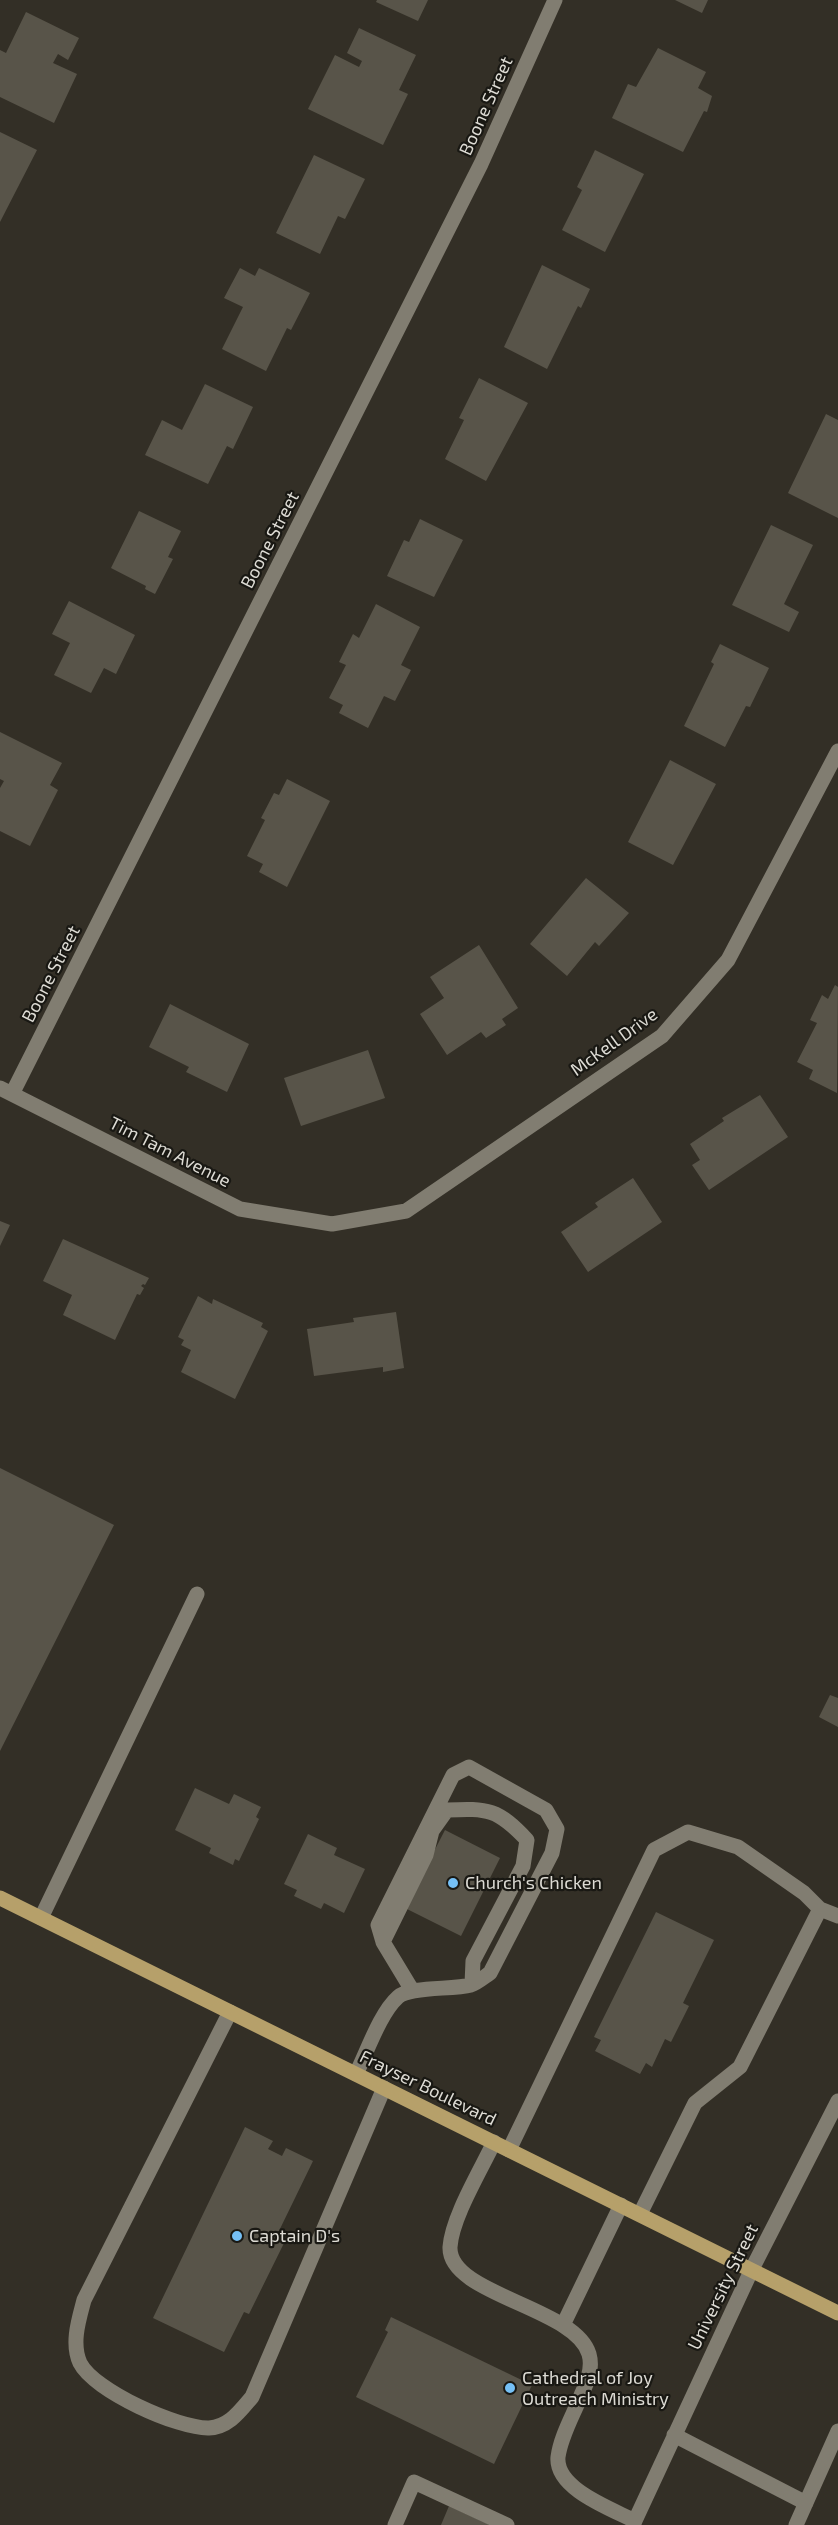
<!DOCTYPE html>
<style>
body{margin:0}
canvas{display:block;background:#332f26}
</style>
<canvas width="838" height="2525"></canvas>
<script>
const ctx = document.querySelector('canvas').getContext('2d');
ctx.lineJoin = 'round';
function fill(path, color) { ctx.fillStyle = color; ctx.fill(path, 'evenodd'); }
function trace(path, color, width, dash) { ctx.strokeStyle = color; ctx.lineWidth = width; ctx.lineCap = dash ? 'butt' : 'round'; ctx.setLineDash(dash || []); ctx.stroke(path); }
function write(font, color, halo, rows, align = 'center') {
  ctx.font = font + ' "Exo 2",sans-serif'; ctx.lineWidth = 4.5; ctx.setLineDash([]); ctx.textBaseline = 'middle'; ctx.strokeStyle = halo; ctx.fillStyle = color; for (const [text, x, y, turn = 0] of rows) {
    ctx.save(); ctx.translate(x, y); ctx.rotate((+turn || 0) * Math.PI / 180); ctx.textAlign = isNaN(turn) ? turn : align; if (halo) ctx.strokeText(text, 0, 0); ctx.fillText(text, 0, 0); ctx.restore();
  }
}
fill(new Path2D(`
 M377 0H428L418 21 376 2Z
 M675 0H708L702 13Z
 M26 12 79 38 68 60 58 54 53 63 77 74 54 123 0 97V50L6 53Z
 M359 28 416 55 399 90 408 94 383 145 308 109 335 55 359 67 362 61 347 53Z
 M658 48 706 72 698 88 712 96 707 112 704 111 683 152 612 118 628 84 636 87Z
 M0 132 37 150 0 222Z
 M595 150 644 174 605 252 562 230 582 190 577 187Z
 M314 155 365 179 345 219 338 216 320 254 276 233Z
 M542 265 590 289 581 308 578 306 547 369 504 347Z
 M240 268 255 276 259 268 310 293 291 330 287 328 266 371 222 349 243 307 224 298Z
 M479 378 528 403 486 481 445 459 464 420 459 418Z
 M205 384 253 407 233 449 227 446 208 484 145 455 162 420 182 430Z
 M826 414 838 420V518L788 493Z
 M139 511 181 531 168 557 173 559 155 594 145 589 146 586 111 568Z
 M420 519 463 540 434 597 387 576 404 540 409 542Z
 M771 525 813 545 784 604 799 612 789 632 732 605Z
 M69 601 135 635 116 674 104 668 91 693 54 675 70 643 52 634Z
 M376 604 420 627 401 665 411 670 395 701 384 696 368 728 339 713 343 705 329 698 346 665 339 662 353 634 359 638Z
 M720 644 769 668 750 707 746 706 725 747 684 726 714 664 711 662Z
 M0 732 62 763 50 785 58 790 30 846 0 831V788L4 781 0 779Z
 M670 760 716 784 673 865 628 842Z
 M287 779 330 801 287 887 259 872 263 864 247 856 265 820 261 818 274 793 279 795Z
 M586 878 629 913 599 946 595 942 567 976 530 944Z
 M479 945 518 1008 502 1019 506 1025 486 1038 481 1032 447 1055 420 1014 444 998 430 977Z
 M835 985 838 987 837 1093 809 1079 813 1070 797 1062 817 1023 810 1020 822 995 828 999Z
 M170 1004 249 1044 227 1092 186 1072 189 1067 149 1047Z
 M368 1050 385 1098 301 1126 284 1078Z
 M760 1095 788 1137 709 1190 692 1165 700 1160 690 1144 724 1121 722 1118Z
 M633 1178 662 1222 588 1272 561 1232 598 1207 595 1203Z
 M0 1221 10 1225 0 1246Z
 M63 1239 149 1278 145 1285 143 1284 141 1286 144 1288 140 1295 137 1294 115 1340 63 1315 72 1295 43 1281Z
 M198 1296 212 1304 213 1299 263 1323 261 1327 268 1331 235 1399 181 1372 191 1350 181 1345 184 1340 178 1337Z
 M396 1312 404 1368 383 1372V1367L314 1376 307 1329 354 1322 353 1318Z
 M0 1468 114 1525 0 1751Z
 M830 1695 838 1698V1727L819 1717Z
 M195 1788 229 1804 234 1794 261 1807 256 1817 259 1819 239 1861 235 1859 233 1865 209 1853 211 1848 175 1830Z
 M445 1830 500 1858 461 1936 405 1908Z
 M308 1834 337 1848 334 1855 365 1869 344 1913 324 1903 321 1909 294 1896 297 1890 284 1884Z
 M656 1912 714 1940 683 2003 689 2006 671 2042 665 2039 652 2067 646 2063 640 2074 595 2051 601 2040 594 2037Z
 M245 2127 273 2141 268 2149 282 2156 286 2148 313 2161 277 2235 286 2239 249 2314 244 2312 224 2352 153 2318Z
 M391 2317 532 2385 494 2464 356 2397 388 2332 385 2330Z
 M449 2506 490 2525H441Z`), '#585449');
trace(new Path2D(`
 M0 1088 240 1209 332 1224 406 1211 662 1036 728 960 838 751
 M12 1094 481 164 555 0
 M820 1909 838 1916
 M41 1918 197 1594
 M383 1942 426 1855 432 1831 447 1810C488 1808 498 1809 527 1840L523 1866 473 1961 472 1984
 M230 2012 84 2300C79 2319 71 2343 80 2363 94 2391 179 2429 209 2428 229 2427 240 2411 252 2397L384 2088
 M356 2074C367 2052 380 2013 398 1997 410 1986 452 1990 471 1985 477 1983 484 1977 490 1973L552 1853 557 1829 546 1810 469 1767 453 1775 378 1925 383 1942 412 1990
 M494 2142C481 2170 452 2217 450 2247 448 2295 575 2307 589 2354 593 2368 588 2381 582 2393 574 2414 561 2435 558 2457 555 2489 612 2509 635 2521
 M509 2150 654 1850 688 1832 738 1847 804 1893 820 1909 740 2067 695 2103 640 2214
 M563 2325 621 2205
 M674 2435 806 2503
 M395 2525 414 2482 507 2525
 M633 2525 752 2269 838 2101
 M796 2525 838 2431`), '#817d71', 15);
trace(new Path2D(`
 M0 1898 838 2313`), '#b6a06a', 15);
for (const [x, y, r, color] of [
 [453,1883,6,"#75c0f6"],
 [237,2236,6,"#75c0f6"],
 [510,2388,6,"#75c0f6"]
]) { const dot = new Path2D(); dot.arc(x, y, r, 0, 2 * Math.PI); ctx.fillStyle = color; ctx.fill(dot); trace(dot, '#191813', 2); }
write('18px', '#dddbd4', '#191813', [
 ["Boone Street",486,106,-66],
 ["Boone Street",270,540,-63],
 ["Boone Street",51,974,-63],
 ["McKell Drive",614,1042,-36],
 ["Tim Tam Avenue",170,1152,27],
 ["Frayser Boulevard",428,2088,26],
 ["University Street",723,2287,-64]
]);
write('18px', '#dddbd4', '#191813', [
 ["Church's Chicken",465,1883],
 ["Captain D's",249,2236],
 ["Cathedral of Joy",522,2378],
 ["Outreach Ministry",522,2399]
], 'left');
</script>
